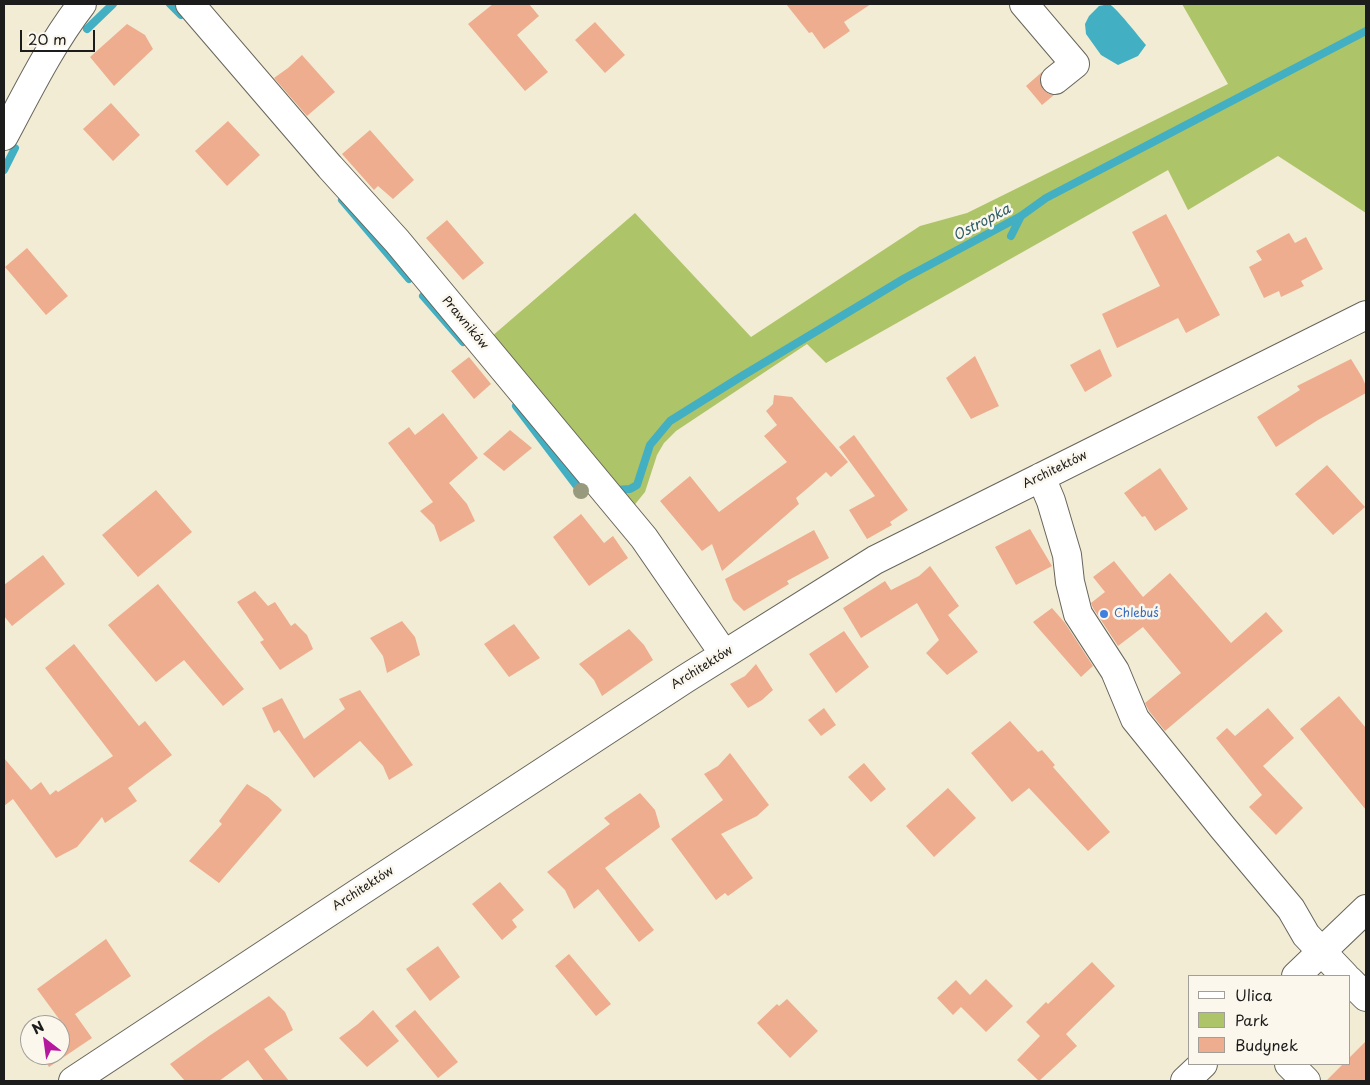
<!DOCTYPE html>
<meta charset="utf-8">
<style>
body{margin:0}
#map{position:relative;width:1370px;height:1085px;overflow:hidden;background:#f2ecd4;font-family:"Playpen Sans",sans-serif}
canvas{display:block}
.frame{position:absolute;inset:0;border:5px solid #1c1c1c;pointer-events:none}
.legend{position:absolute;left:1188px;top:975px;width:162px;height:90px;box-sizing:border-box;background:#fbf7ec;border:1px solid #a29f99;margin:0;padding:6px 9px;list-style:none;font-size:15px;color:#1c1c1c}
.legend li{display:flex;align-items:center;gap:10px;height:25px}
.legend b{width:25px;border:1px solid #a29f99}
.north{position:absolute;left:20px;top:1015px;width:50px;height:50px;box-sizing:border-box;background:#fbf7ec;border:1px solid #a29f99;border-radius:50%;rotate:330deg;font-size:14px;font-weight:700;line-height:20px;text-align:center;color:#1c1c1c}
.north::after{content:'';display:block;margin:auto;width:18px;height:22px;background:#b5179e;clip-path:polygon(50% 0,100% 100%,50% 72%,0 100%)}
.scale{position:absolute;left:20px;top:30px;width:75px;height:22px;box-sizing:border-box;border:2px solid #1c1c1c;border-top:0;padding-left:6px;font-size:15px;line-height:18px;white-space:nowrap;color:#1c1c1c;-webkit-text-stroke:4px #fbf7ec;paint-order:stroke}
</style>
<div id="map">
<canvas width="1370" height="1085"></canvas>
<div class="frame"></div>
<ul class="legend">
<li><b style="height:6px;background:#fff"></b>Ulica</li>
<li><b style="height:14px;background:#aec469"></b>Park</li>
<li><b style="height:14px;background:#efad8f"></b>Budynek</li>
</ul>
<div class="north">N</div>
<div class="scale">20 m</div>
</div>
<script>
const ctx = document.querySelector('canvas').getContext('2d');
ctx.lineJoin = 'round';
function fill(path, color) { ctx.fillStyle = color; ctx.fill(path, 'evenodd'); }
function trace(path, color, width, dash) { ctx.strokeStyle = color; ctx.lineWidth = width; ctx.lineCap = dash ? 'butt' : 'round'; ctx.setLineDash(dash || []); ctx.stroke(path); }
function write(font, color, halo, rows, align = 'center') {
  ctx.font = font + ' "Playpen Sans",sans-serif'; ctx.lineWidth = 5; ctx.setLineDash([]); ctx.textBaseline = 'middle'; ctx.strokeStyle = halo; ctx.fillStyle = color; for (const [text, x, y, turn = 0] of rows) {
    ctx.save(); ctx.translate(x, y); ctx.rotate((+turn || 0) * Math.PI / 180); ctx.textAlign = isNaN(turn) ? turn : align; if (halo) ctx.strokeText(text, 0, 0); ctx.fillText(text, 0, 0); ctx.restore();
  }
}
fill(new Path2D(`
 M1182 4H1366V213L1278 156 1188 210 1168 170 826 363 807 344 676 431 664 443 657 455 645 492 632 508 491 337 635 213 751 337 920 226 967 213 1228 84Z`), '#aec469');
fill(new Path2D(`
 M1109 4C1116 7 1139 37 1146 45L1138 56 1118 65 1101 55 1086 34 1085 24 1089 16 1099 6Z`), '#43afc2');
trace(new Path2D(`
 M170 4 181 15
 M87 29 113 4
 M4 170 15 148
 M342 200 409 279
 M1011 236 1021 216
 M423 296 463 342
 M516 406 576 485 584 486
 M616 490 630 489 637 485 650 445 670 421 742 376 905 278 1021 216 1046 198 1366 31`), '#43afc2', 8);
fill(new Path2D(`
 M493 4H529L539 16 517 35 548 72 525 91 468 24Z
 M786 4H871L844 22 850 31 824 49 812 32 809 33Z
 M595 22 625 55 605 73 575 40Z
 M127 24 145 35 153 49 114 86 90 57Z
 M302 55 335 92 307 116 274 78 288 68Z
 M1042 72 1040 82 1043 89 1049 94 1054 95 1042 105 1026 86Z
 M111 103 140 135 113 161 83 129Z
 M228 121 260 155 227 186 195 151Z
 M370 130 414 180 393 199 378 186 374 190 342 154Z
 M1166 214 1220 315 1186 333 1178 318 1117 348 1102 314 1160 286 1132 232Z
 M447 220 484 263 463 280 426 238Z
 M1289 233 1295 243 1306 237 1323 269 1301 281 1304 286 1281 297 1279 291 1264 298 1249 267 1262 260 1256 251Z
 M27 248 68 296 46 315 5 267Z
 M1100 349 1112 376 1085 392 1070 365Z
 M975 356 999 406 971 419 946 378Z
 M469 357 491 384 474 399 451 371Z
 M1351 359 1362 377 1366 386V393L1318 420 1276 447 1257 417 1300 390 1297 386Z
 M774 395 792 397 848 462 831 477 826 472 809 487 796 498 799 504 722 571 712 544 702 551 660 501 690 476 719 512 787 462 764 436 777 425 766 411 773 404Z
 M443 413 478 458 449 483 467 504 475 521 440 542 434 525 420 511 433 502 388 443 409 427 415 435Z
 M510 430 532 448 504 471 483 454Z
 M854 435 908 510 890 522 892 525 867 539 849 510 875 496 839 447Z
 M1327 465 1365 507 1333 535 1295 494Z
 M1160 468 1188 509 1155 531 1145 516 1142 517 1124 493Z
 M156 490 192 532 138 577 102 535Z
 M581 514 604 543 613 536 628 558 589 586 553 537Z
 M1030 529 1052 566 1016 585 995 547Z
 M814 530 829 558 787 581 789 584 744 611 733 600 725 579Z
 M43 555 65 584 12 626 4 616V585Z
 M1114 561 1143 597 1170 573 1231 643 1266 612 1283 631 1165 731 1149 711 1145 703 1181 673 1143 627 1118 646 1093 608 1091 603 1105 592 1093 577Z
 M930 566 959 606 948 615 978 652 947 675 926 653 939 640 917 603 861 638 843 608 885 581 891 590 919 576Z
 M158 584 244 689 223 706 184 660 156 682 108 625Z
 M255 591 268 606 275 602 291 626 295 623 307 635 313 649 280 670 260 642 264 640 237 602Z
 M1052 608 1065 623 1093 666 1081 677 1033 622Z
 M402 621 415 637 420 655 387 673 383 656 370 638Z
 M514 624 540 658 509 677 484 644Z
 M629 629 644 645 653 660 602 696 594 680 579 664Z
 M844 631 869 667 836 693 809 654Z
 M74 644 139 726 145 721 172 755 128 788 137 801 105 823 102 817 77 847 56 858 13 799 4 806V758L31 790 41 782 50 795 56 790 58 792 113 756 45 668Z
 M756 664 773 690 762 700 748 708 730 684 745 676Z
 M360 690 413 765 389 780 383 766 360 741 314 778 279 730 274 733 262 708 282 698 304 739 345 709 339 699Z
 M1339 696 1366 728V810L1300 729Z
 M824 708 836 725 821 736 808 720Z
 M1268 708 1294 738 1263 766 1303 808 1276 835 1249 807 1262 795 1216 738 1227 728 1235 736Z
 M1010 721 1038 752 1042 750 1055 765 1053 767 1110 832 1088 851 1029 788 1012 802 971 753Z
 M730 753 769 805 757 816 721 834 753 878 728 896 725 893 716 900 671 839 723 800 704 774 718 766Z
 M864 763 886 789 871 802 848 777Z
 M247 784 268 797 282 810 219 883 189 861 222 824 219 821Z
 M948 788 976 818 934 857 906 826Z
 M640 793 655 810 660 827 605 868 654 930 639 942 598 889 574 909 565 890 547 872 610 824 604 818Z
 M500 882 524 910 512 920 517 927 502 940 472 904Z
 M106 939 131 976 75 1014 92 1038 49 1067 41 1055H60V1025H50L59 1019 37 989Z
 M438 946 460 977 430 1001 406 969Z
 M569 954 611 1004 596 1016 555 966Z
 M1092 962 1115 986 1066 1034 1077 1046 1039 1081 1017 1060 1040 1036 1026 1022 1046 1002 1048 1004Z
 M986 979 1013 1006 986 1032 961 1007 953 1015 937 998 956 980 970 995Z
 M269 996 285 1012 293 1030 264 1049 289 1081H264L248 1060 219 1081H185L170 1064 209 1036Z
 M787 999 818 1031 790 1058 757 1023 777 1004 779 1006Z
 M373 1010 399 1041 367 1067 339 1038 358 1024Z
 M415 1010 458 1062 438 1078 395 1026Z
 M1366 1041V1081H1326L1343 1064H1349V1058Z`), '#efad8f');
const minor = new Path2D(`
 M190 4 330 167 397 241 644 538 724 654
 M1024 4 1075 64 1055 80
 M4 136C28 91 51 44 82 4
 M1041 477 1051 501 1067 555 1070 582 1078 614 1115 671 1135 719 1223 828 1291 909 1306 935 1345 976
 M1349 980 1366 997
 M1289 1064 1306 1081
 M73 1081 361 891 685 679 875 560 1366 315`);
const major = new Path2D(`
 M1296 976 1366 909
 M1185 1081 1203 1064`);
trace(minor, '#67655c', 30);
trace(major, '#67655c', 30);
trace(minor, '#fff', 28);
trace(major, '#fff', 28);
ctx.fillStyle = '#989a7e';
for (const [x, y] of [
 [581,491]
]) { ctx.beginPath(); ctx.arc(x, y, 8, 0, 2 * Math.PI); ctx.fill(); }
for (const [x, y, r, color] of [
 [1104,614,5,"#3f7fe0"]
]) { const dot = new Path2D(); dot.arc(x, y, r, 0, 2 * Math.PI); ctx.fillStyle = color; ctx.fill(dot); trace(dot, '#fbf7ec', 2); }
write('12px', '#1c1c1c', '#fbf7ec', [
 ["Prawników",465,323,50],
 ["Architektów",1055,470,-26],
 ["Architektów",702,668,-32],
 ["Architektów",363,889,-33]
]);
write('12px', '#366cbe', '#fbf7ec', [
 ["Chlebuś",1114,614]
], 'left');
write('italic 14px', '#2e5e67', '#fbf7ec', [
 ["Ostropka",982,223,-28]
]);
</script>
